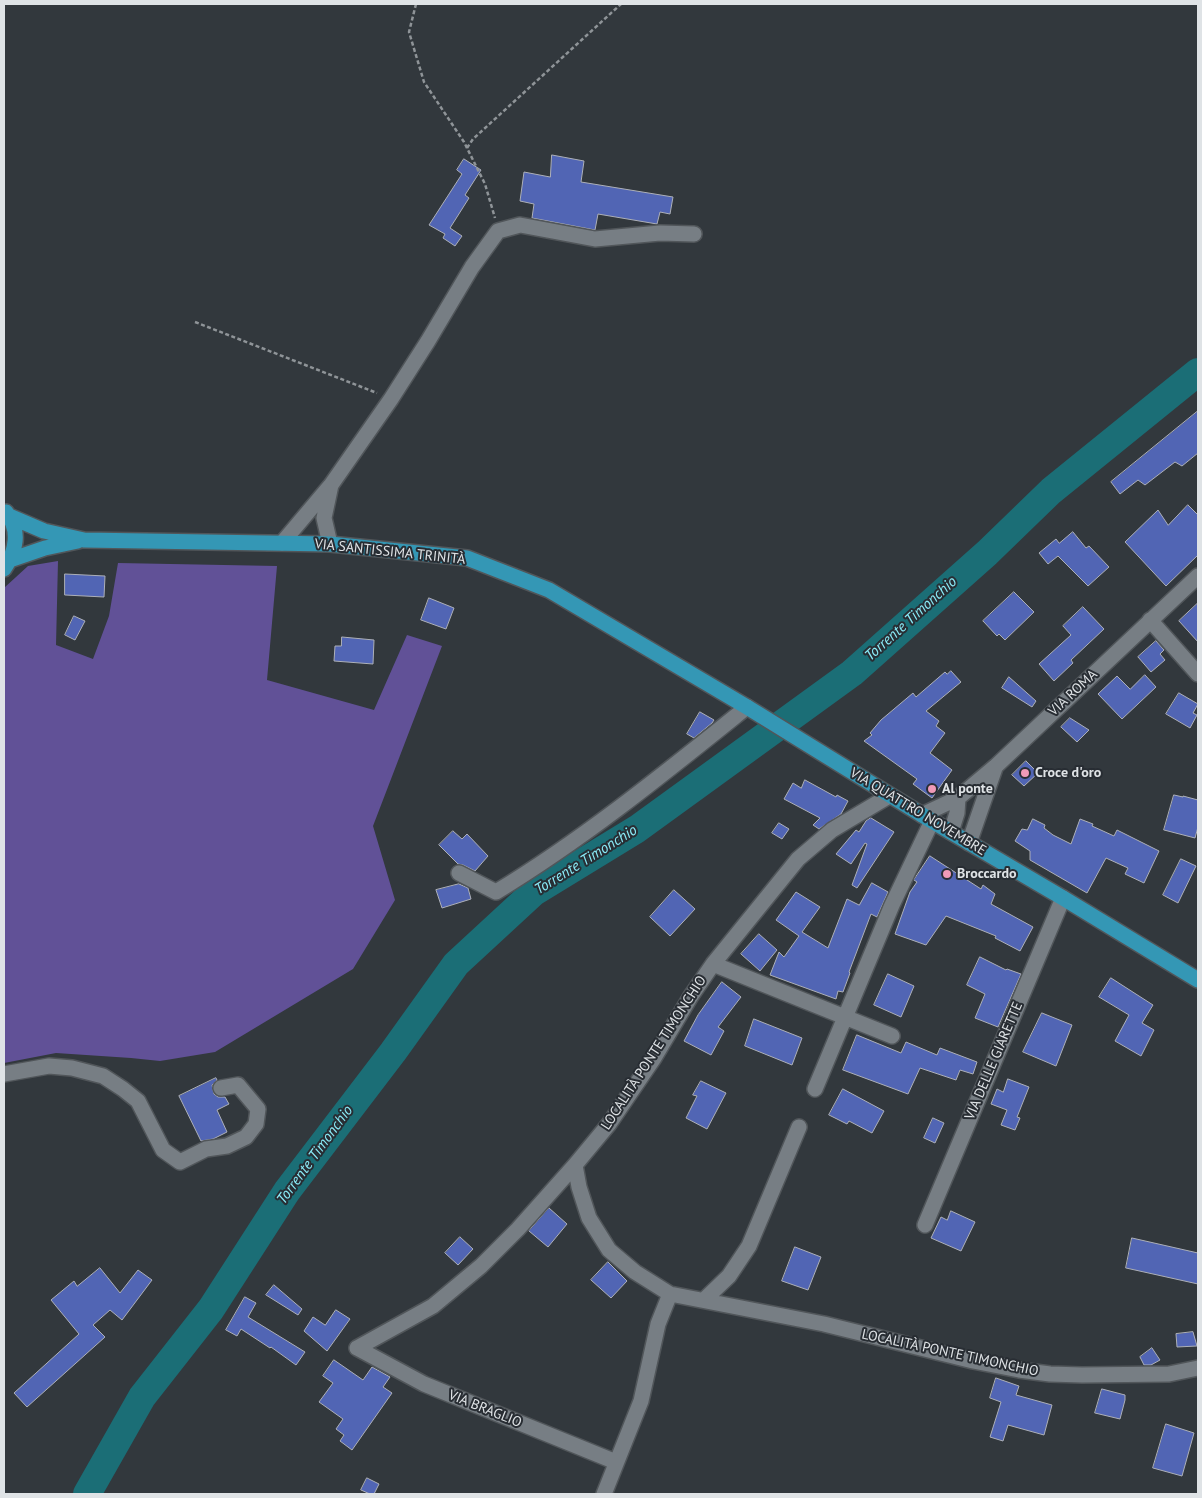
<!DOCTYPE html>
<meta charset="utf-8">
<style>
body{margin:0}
#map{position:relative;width:1202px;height:1498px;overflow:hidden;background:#32383d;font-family:"PT Sans",sans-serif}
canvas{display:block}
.frame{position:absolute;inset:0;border:5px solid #dfe3e6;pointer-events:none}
</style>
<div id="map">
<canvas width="1202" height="1498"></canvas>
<div class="frame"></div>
</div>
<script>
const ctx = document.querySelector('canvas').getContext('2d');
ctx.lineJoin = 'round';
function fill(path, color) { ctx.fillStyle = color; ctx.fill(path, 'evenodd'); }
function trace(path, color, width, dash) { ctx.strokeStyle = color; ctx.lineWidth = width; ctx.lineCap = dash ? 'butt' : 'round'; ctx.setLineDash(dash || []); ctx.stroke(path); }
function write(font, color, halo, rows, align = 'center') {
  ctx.font = font + ' "PT Sans",sans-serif'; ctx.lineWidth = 4; ctx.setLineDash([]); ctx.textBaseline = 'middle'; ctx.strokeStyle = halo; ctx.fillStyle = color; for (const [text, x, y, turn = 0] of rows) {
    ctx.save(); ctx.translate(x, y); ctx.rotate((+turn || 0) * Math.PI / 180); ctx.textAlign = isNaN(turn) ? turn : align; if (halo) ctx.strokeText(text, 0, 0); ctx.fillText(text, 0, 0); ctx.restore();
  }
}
fill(new Path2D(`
 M58 561 56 645 93 659 109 616 118 563 277 566 267 680 374 710 407 635 442 646 373 826 395 900 353 969 215 1052 160 1061 131 1058 56 1053 4 1063V588L28 566Z`), '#615197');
trace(new Path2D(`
 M87 1494 142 1397 211 1309 287 1191 393 1052 456 964 534 892 637 829 852 673 987 553 1051 491 1198 372`), '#1b6e76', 28);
const building = new Path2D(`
 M552 155 584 161 581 182 673 197 670 214 660 212 657 224 598 214 595 230 532 218 534 204 520 201 524 172 550 177Z
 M464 159 481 170 465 195 469 198 450 228 462 236 455 246 443 238 445 234 429 225 462 174 457 170Z
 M1198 411V453L1182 466 1175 462 1145 485 1138 480 1120 494 1111 482Z
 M1188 505 1198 515V555L1166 586 1125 542 1158 510 1168 525Z
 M1073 532 1086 548 1089 546 1109 567 1088 586 1058 556 1048 564 1039 553 1056 539 1059 543Z
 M65 574 105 576 104 597 65 595Z
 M1014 592 1034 612 1005 640 999 634 997 636 983 621Z
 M429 598 454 608 446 629 421 620Z
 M1198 603V642L1179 621Z
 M1083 607 1104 629 1071 660 1073 663 1054 681 1039 664 1071 635 1063 626Z
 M74 616 85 621 75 640 65 635Z
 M342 637 374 640 373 664 334 661 335 646H341Z
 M1156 641 1164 650 1160 654 1165 660 1151 672 1138 657Z
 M951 671 961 682 926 711 939 721 936 726 945 733 930 753 952 770 932 798 913 784 917 779 864 741 872 735 870 733 881 720 913 693 916 697 945 672 947 674Z
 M1145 675 1156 687 1122 719 1098 694 1117 676 1130 689Z
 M1009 677 1036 701 1032 707 1002 688Z
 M1179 693 1198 704 1193 713 1197 715 1190 728 1166 714Z
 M700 712 714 720 712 723 694 738 687 734Z
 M1070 718 1089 730 1077 742 1061 727Z
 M1026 761 1038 773 1024 786 1012 775Z
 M805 780 836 797 837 795 848 801 841 814 819 829 813 825 820 818 784 799 793 783 801 788Z
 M1174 795 1183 797V796L1198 800V827L1195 838 1164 830Z
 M871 818 894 832 857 888 852 885 867 844 865 843 851 864 836 854 856 830 859 832 866 821Z
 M1033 819 1045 825 1044 828 1053 835 1071 844 1080 819 1093 824 1092 826 1114 836 1117 830 1159 851 1144 883 1125 874 1128 868 1106 858 1087 893 1030 860V851L1015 841 1022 829 1027 830Z
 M779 823 789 829 782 839 772 833Z
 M453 831 462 839 467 834 488 856 475 871 463 865 458 864 439 845Z
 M930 856 981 889 983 885 995 894 991 904 1033 927 1020 951 995 938 996 936 946 916 926 945 895 934 910 892 917 882 914 880Z
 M1181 859 1196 866 1178 903 1163 895Z
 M872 883 888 892 877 917 871 914 849 972 850 973 843 992 838 991 836 999 770 975 779 952 784 957 799 936 776 920 796 892 820 907 802 932 828 948 847 899 859 905Z
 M459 884 468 888 471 899 442 908 436 890Z
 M674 890 695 909 670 936 650 917Z
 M759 934 777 950 760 971 741 954Z
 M980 957 1006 970 1007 969 1021 974 998 1027 975 1018 985 994 967 985Z
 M888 974 914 986 901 1017 874 1005Z
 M1111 978 1153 1005 1142 1023 1154 1030 1141 1056 1115 1041 1129 1015 1099 997Z
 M722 982 741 997 718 1027 724 1031 711 1055 684 1041 698 1015Z
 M1042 1013 1072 1025 1056 1066 1023 1052Z
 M754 1019 802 1038 792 1065 745 1046Z
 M857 1035 901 1053 906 1042 937 1055 940 1048 977 1062 973 1074 960 1070 956 1080 920 1068 908 1094 843 1070Z
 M216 1078 217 1080 212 1085 214 1094 218 1097H225L229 1104 217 1110 227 1132 213 1139 201 1141 179 1096Z
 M1008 1079 1029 1087 1017 1117 1020 1118 1015 1130 1001 1125 1007 1110 991 1104 997 1089 1003 1092Z
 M701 1081 726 1093 707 1129 686 1118 697 1096 693 1095Z
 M843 1089 884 1111 872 1133 849 1121 847 1124 829 1115Z
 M933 1118 944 1123 935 1143 924 1138Z
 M549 1208 567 1224 548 1247 529 1231Z
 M951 1211 975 1222 961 1251 931 1238 941 1217 947 1220Z
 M460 1237 473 1249 458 1265 445 1253Z
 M1132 1238 1198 1253V1284L1126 1268Z
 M795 1247 821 1257 808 1290 782 1281Z
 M608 1262 627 1281 611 1298 591 1280Z
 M100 1268 120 1293 138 1270 152 1280 122 1320 110 1310 93 1325 105 1337 27 1407 14 1393 79 1334 51 1300 74 1281 77 1286Z
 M274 1285 302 1309 298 1315 266 1295Z
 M245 1297 256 1303 248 1317 305 1352 296 1365 271 1347 270 1348 241 1329 237 1336 226 1330Z
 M336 1310 350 1319 327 1351 304 1331 313 1317 325 1325Z
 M1193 1332 1197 1346 1177 1347 1176 1334Z
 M1152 1348 1160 1360 1151 1365H1144L1140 1357Z
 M334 1360 363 1380 372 1367 390 1377 383 1387 392 1393 352 1450 340 1441 344 1435 336 1429 343 1419 319 1402 333 1383 323 1376Z
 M996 1378 1019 1386 1016 1395 1052 1405 1044 1435 1008 1425 1003 1441 990 1437 1001 1402 990 1398Z
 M1102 1389 1125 1395V1400L1120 1419 1095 1413Z
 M1166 1424 1194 1433 1182 1476 1153 1468Z
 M367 1478 379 1484 374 1494H370L361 1490Z`);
fill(building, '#5165b4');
trace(building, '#adb0b8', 1);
const minor = new Path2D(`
 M282 543 330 486
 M330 544 324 518 331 485 391 399 428 341 472 267 498 231 520 225 595 239 660 233 694 234
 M1150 620 1198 674
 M889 796 832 830 798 859 713 964 691 996 654 1058 609 1124 575 1165 579 1187 589 1218 609 1250 635 1272 670 1294 824 1324 973 1361 1019 1370 1050 1374 1082 1375 1169 1374 1198 1368
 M922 815 958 798 996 766 1198 576
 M951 832 957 813 958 798
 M969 843 995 768
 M459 873 496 892C585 838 666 772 747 707
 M713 964 892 1036
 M4 1074 49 1066 72 1068 103 1076 123 1089 138 1101 163 1150 180 1162 206 1149 227 1146 246 1137 256 1124 258 1109 238 1085 221 1088
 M815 1089 892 905 932 821
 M925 1225 1063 898
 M704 1300 729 1276 749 1246 799 1127
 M357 1348 433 1306 481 1266 518 1229 575 1165
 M357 1348 424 1384 616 1462
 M604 1494 641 1401 658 1324 670 1294`);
const major = new Path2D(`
 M9 516 44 531 84 540 330 544 467 558 549 590 747 707 932 821 1063 898 1198 980
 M10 560 45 548 78 541
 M4 569C16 552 21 530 6 512`);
trace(minor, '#51565a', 18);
trace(major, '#51565a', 18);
trace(new Path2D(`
 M416 4 409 32 424 82 464 142 485 184 495 218
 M467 148 473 139 621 4
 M195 322 377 393`), '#8f9498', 2.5, [4, 2.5]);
trace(minor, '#777e84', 15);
trace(major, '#3497b5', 15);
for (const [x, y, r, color] of [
 [1025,773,5,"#ef9ab8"],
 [932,789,5,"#ef9ab8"],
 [947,874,5,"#ef9ab8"]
]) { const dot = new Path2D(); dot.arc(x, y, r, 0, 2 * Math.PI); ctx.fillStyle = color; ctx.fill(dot); trace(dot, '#282d33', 2); }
write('14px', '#dfe3e6', '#282d33', [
 ["VIA SANTISSIMA TRINITÀ",390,552,6],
 ["VIA ROMA",1073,693,-43],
 ["VIA QUATTRO NOVEMBRE",918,812,31],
 ["LOCALITÀ PONTE TIMONCHIO",654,1053,-57],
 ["VIA DELLE GIARETTE",994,1061,-67],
 ["LOCALITÀ PONTE TIMONCHIO",950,1353,12],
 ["VIA BRAGLIO",485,1409,22]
]);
write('bold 14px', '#dfe3e6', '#282d33', [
 ["Croce d'oro",1035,773],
 ["Al ponte",942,789],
 ["Broccardo",957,874]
], 'left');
write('italic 15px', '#8aecf8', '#282d33', [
 ["Torrente Timonchio",911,619,-42],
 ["Torrente Timonchio",586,860,-32],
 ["Torrente Timonchio",315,1155,-54]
]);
</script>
